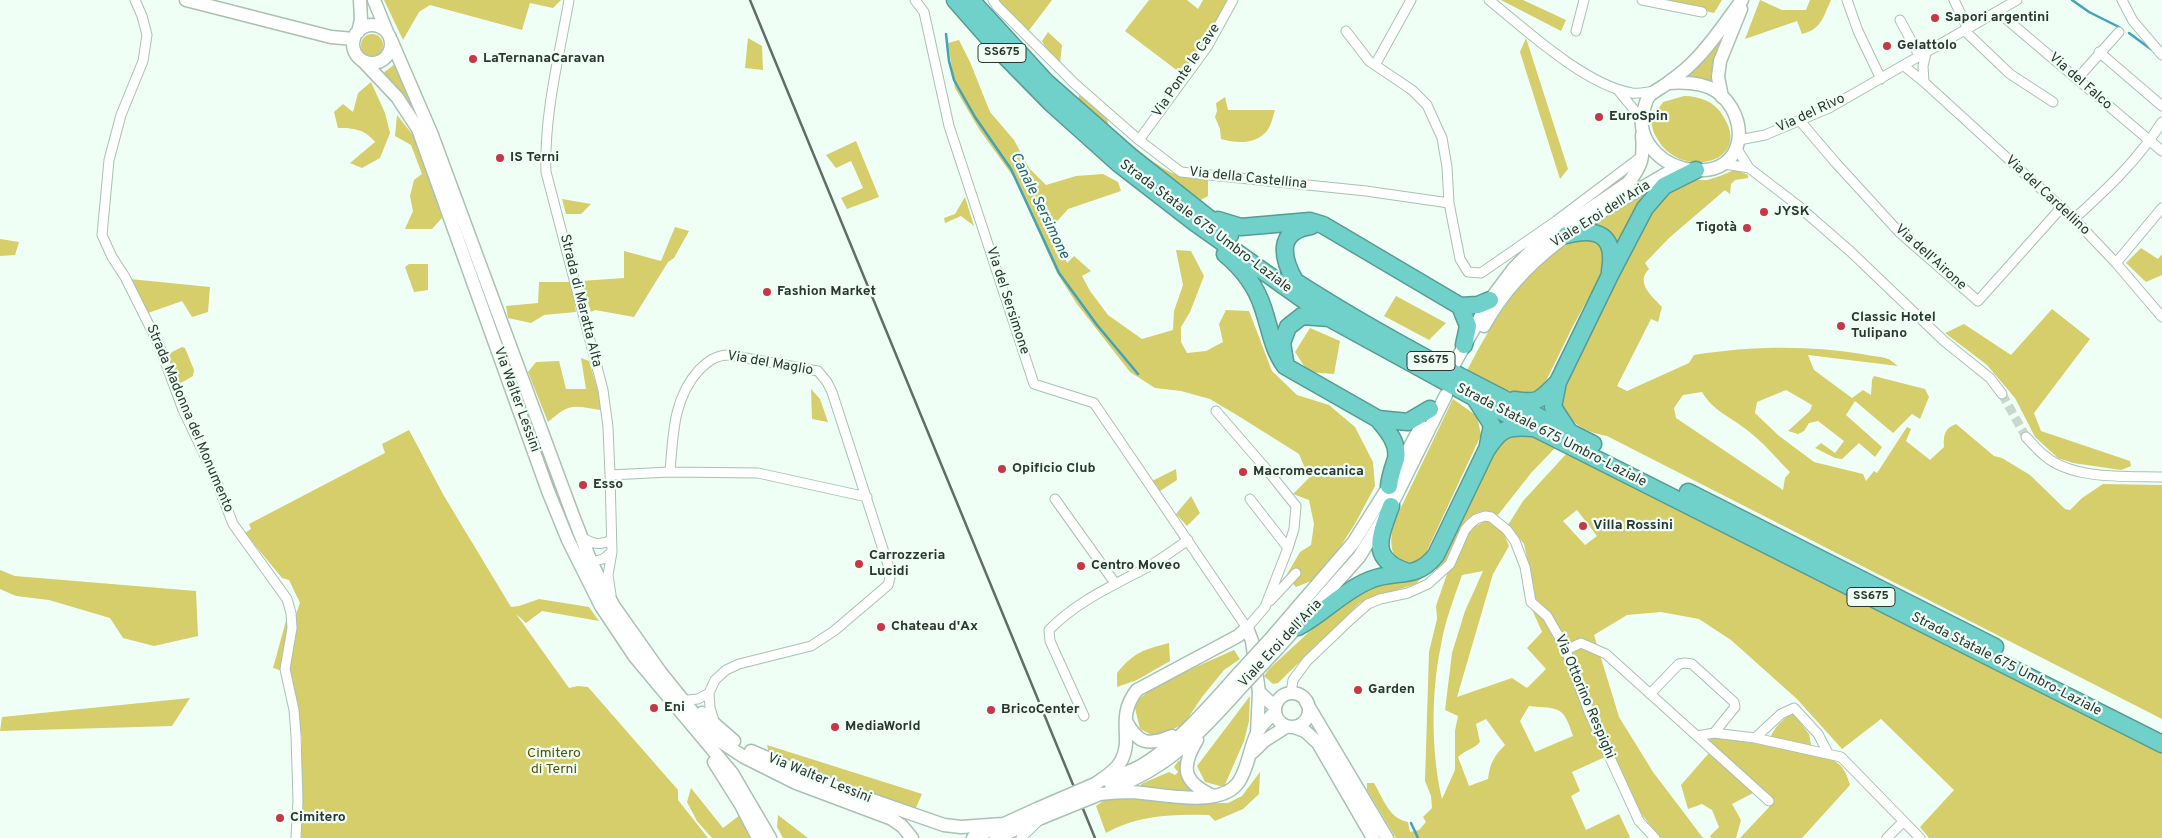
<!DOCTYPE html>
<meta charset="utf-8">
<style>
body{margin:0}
canvas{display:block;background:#effff6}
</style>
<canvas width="2162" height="838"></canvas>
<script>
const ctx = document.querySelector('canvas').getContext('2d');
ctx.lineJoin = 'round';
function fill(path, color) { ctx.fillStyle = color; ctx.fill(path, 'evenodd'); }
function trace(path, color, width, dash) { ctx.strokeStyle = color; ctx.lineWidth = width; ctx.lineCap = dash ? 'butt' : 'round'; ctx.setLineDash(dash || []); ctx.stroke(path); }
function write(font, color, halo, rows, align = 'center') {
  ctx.font = font + ' Overpass,sans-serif'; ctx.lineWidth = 4.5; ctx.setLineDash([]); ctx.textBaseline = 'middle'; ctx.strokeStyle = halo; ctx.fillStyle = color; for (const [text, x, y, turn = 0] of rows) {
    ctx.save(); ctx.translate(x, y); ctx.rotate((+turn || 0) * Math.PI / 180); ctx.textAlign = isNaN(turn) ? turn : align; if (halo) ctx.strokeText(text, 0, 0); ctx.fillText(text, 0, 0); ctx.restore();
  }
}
fill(new Path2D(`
 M384 0H561L553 8 530 3 522 30 430 5 419 12 403 40Z
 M998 0H1052L1027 33Z
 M1149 0H1187L1198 9 1203 0H1230L1183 75 1125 31Z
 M1501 0H1523L1566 20 1561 31Z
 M1660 0H1722L1714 13Z
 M1760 0 1782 10H1806L1810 0H1831C1823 17 1822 29 1802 34L1797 21 1745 39Z
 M1731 19 1716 85 1680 79Z
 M1048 32 1062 45 1060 64 1052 60 1042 41Z
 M361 45a11 11 0 1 1 22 0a11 11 0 1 1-22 0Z
 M748 38 762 46 763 70 745 68Z
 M1526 38 1568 169 1560 179 1520 52Z
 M959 40 970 62 990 112 1014 140 1029 168 1046 185 1076 176 1103 174 1118 182 1121 191 1068 209 1052 227 1067 263 1074 256 1091 271 1082 276 1090 291 1108 315 1142 339 1173 330 1174 311 1183 285 1176 250 1191 251 1204 276 1190 312 1181 327V342L1187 353 1206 351 1223 342 1219 324 1226 310 1249 311 1272 371 1297 395 1329 405 1355 427 1373 462 1375 486 1356 522 1321 577 1296 587 1286 576 1300 552 1311 545 1314 524 1309 500 1293 494 1309 478 1299 454 1240 417 1210 399 1181 391 1155 388 1130 372 1077 304 1057 273 1015 179 979 129 955 88 948 43Z
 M395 64 416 113 414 115 383 73Z
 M371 82 385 113 390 133 380 158 362 168 350 163 375 142C365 129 353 128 338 128L334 112 343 104 353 112 358 93Z
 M1080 92 1107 114 1108 125C1123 137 1159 170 1176 174 1186 176 1198 175 1208 175V196L1197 202 1077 104Z
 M1684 96C1700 96 1715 102 1723 116 1754 163 1681 180 1658 140 1652 131 1650 122 1653 111L1659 108 1663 102Z
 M1225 97 1228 110H1275C1273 116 1271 127 1266 132 1254 145 1236 143 1221 139L1220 129 1215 117 1217 111 1216 103Z
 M397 115 416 139 442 218 432 229H405L413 211 410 196 414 180 422 174 411 145 395 136Z
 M856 141 879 197 847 209 841 198 863 188 851 161 836 168 826 155Z
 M1732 171H1739L1748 175V178L1735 180 1731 184 1730 194 1725 190 1669 238 1645 263 1649 269C1635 283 1652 296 1662 307L1658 322 1651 319 1617 386 1627 391 1689 363 1694 355C1748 346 1808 345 1862 354 1870 356 1881 356 1888 359 1891 360 1895 364 1898 366L1808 355 1814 370 1852 398 1863 390 1871 395 1872 380 1874 376 1925 389 1929 397 1920 419 1912 414 1893 433 1855 401 1846 415 1882 447 1875 457 1859 443 1842 459 1835 458 1815 448 1821 443 1835 453 1844 441 1818 421 1809 423 1804 431 1798 434 1788 431 1810 411 1812 405 1786 390 1757 402 1755 413 1778 435 1814 462 1863 474 1866 481 1874 471 1877 473 1907 427 1911 429 1906 441 1930 460 1944 447C1943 435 1945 428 1956 424L1994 456 2002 458 2030 475 2065 509 2070 510 2082 498 2103 484 2162 485V719L1607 436C1586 432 1571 424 1560 406L1565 380 1641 226 1672 187 1693 180H1707L1720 176ZM1702 392C1713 411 1731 417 1747 430 1763 442 1776 458 1790 472L1785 478 1783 490 1676 418 1674 408 1683 395Z
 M1655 186 1616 252 1590 225Z
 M965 197 974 226 961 216 945 223 944 218 955 214Z
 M562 199 591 204 581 214H566Z
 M675 227 689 231 674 258 668 262 634 317 595 310 591 312 581 281 624 278V251L661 261Z
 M1579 238 1592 239 1599 244 1605 257 1604 269 1572 328 1547 379 1538 391C1512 398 1489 383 1466 373 1489 326 1530 259 1579 238Z
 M0 239 19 242 15 255 0 256Z
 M2141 248 2158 259 2162 254V275L2146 282 2126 263Z
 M409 264H428V290L414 292 405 267Z
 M130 279 210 287 208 312 192 317 182 301 148 313Z
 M539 282H571L576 312 544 315 531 323 508 318 506 306 538 303Z
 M1396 296 1446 323 1429 340 1384 316Z
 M2052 309 2090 339 2034 413 2041 431 2130 461 2131 466 2121 470 2073 463 2058 458 2035 437 2015 398 1987 365 1945 333 1964 324 2011 355Z
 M1310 328 1340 341 1334 374 1308 372 1295 352Z
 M182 347 185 348 194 370 193 376 179 384 166 355Z
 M581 358 589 361 599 395 601 410C572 406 571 402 548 422L528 372 536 362 559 361 566 389H586Z
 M811 389 820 399 828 422 812 419Z
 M1453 399 1477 416 1481 435 1425 555C1416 562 1409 564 1398 562 1389 549 1391 539 1393 524Z
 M409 430 444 496 511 607 519 606 539 599 589 607 599 621 542 611 526 623 516 614 569 688 578 686 588 687 678 790V800L708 838H301L302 739 289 673 273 668 287 617H295L300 603 289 580 282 578 245 533 251 529 249 524 385 453 382 444Z
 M1524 432 1555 448 1531 473 1498 515C1483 509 1479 510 1466 520L1465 525C1473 528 1479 526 1485 520L1502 529 1509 546 1493 574 1457 697 1512 678 1527 688 1546 669 1527 648 1542 632 1523 589 1535 593 1524 544 1508 525 1523 501 1568 452 1621 481 2162 751V838H1929L1920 827 1954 790 1881 719 1842 749 1797 699 1731 640 1699 619 1661 612 1627 615 1594 635 1619 717 1653 772 1703 838H1661L1638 810 1605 757 1572 772 1580 791 1571 796 1586 830 1619 814 1630 837 1629 838H1396L1367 790V783H1374C1383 798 1389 819 1408 822L1410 832 1419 830 1426 822 1423 817 1432 808 1431 796 1425 781 1429 652 1437 619 1436 606 1448 571 1444 568 1434 569 1496 446 1507 434ZM1577 510 1597 536 1585 545 1563 521ZM1483 571 1465 611 1452 653 1445 710 1458 716 1455 731V770L1442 799C1431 753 1431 692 1441 645 1445 621 1454 598 1462 575ZM1529 706C1560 709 1563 705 1573 736L1535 752 1520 721ZM1486 719 1505 745C1494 756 1490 763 1488 779L1469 786 1458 757C1465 750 1474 749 1480 742L1476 724Z
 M1176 469 1177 480 1160 491 1152 481Z
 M1191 496 1200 513 1187 526 1176 514Z
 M0 570 15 576 196 591 198 636 154 646 123 638 110 618 49 600 16 596 0 589Z
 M1420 579 1417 583 1413 585 1380 595 1360 603 1278 683 1273 684 1264 676 1269 669 1336 607 1378 584Z
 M1169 643 1170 661 1137 680 1117 687V673C1134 652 1143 650 1169 643Z
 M1234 650 1240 659 1224 670 1202 697 1184 724 1156 737 1140 729 1134 704 1155 685Z
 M1250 696 1249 721 1244 741 1224 787 1205 782 1197 766Z
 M190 698 172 726 0 731 2 717Z
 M1793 713 1809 734 1813 755C1836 760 1843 761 1850 785L1802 838H1740L1772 804V798L1707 740 1710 738H1731L1768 746C1771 730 1780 721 1793 713Z
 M767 745 922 794 915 810 769 753Z
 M1709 753 1753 793 1732 804 1741 820 1736 838H1711L1710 836 1719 827 1712 810 1702 804 1688 809 1681 785Z
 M1184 759 1194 792 1193 794 1142 789 1141 784 1169 772 1175 775 1178 772 1174 767 1178 761Z
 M1260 772 1259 794 1243 809 1215 821 1209 815C1173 814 1138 815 1106 833L1096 806 1109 797 1144 796 1202 803H1228L1242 796Z
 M691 788 723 828 740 815 751 838H712L697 821 687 802Z
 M778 815 808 838H783L777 827Z`), '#d6cd6b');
trace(new Path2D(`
 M2072 0 2089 12 2119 27
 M2129 33 2152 50
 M946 34 949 61 954 80 975 117 1011 169 1059 273 1097 325 1138 374
 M1411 823 1418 838`), '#42a2b8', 2.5);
trace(new Path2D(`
 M2002 394 2026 437`), '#c8d7cf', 9, [9, 4.5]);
const street = new Path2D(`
 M135 0 142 16 147 35 143 61 121 115 109 160 102 235 112 257 125 277 159 345 183 410 214 475 233 524 287 599 291 613 292 628 285 669 294 710 296 735 298 801 296 838
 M569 0C559 57 544 114 546 172L603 390 608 427 610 475 612 552 608 575 611 595
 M915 0 924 12 949 126 1034 384 1094 403 1247 628 1265 607 1288 548 1250 499
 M993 0 997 6 1075 84 1139 140 1181 172 1366 191 1449 203
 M1489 0C1526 30 1585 85 1632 93 1639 94 1647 92 1655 91
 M1642 0 1702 12
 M1847 0 1858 31 1881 79
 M1954 0 1968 29
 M2122 0 2133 21 2162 55
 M1998 12 2162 151
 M1900 20 1920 57
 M1346 31 1369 61 1412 90 1427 105 1442 138 1447 167 1449 203 1460 259 1468 272 1481 273 1556 221 1642 156
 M1576 31 1584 0
 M1965 31 2010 74 2053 102
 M2099 52 2162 106
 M1926 53 1923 66 1924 82 2074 219 2116 263 2162 317
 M1375 65 1411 0
 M1904 66 1924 82
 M2077 79 2119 32
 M1617 89 1641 118
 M1800 121 1835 162 1899 232 1978 301 2061 208
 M1139 140 1207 47 1233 0
 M1739 140 1765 135 1829 108 2017 0
 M1737 149 1749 168
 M1725 164 1749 168 1796 204 1851 252 1944 341 1990 378 2002 394
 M2074 219C2107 189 2138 160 2162 122
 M2116 263 2162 208
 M1216 411 1268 471 1296 506 1294 529 1288 548
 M2026 437C2032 443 2038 451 2045 456 2073 480 2127 476 2162 477
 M670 472C673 436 673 398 699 370 708 361 716 355 729 355L818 371 827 382 832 392 891 574 888 585 834 631 811 646 739 664 726 670 715 680 709 693 698 699 688 700
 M610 475 670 472 758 473 867 497
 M1055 499 1115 583
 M581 537C593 544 600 546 611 540
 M587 559 591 562 603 559 612 552
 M1270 601 1296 573
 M1566 650 1581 643 1606 654 1769 801
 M709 693 710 708 715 724
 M1291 693 1293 680 1307 661 1352 618 1368 604 1380 599 1408 593 1428 584 1450 564 1465 530 1470 524 1476 519 1485 516 1491 517 1507 530 1515 541 1525 567 1531 602 1547 616 1558 635 1566 650 1589 712 1639 821 1655 838
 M1650 694 1679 664 1685 663 1692 664 1734 702 1735 707 1714 733
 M1084 716 1050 641 1049 630C1076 602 1112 586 1146 568 1160 560 1174 550 1188 540
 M1697 736 1714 733 1755 738 1841 757 1920 838
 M1755 738 1781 714 1794 708 1818 734 1828 753
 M1021 838 1037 822
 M1887 838 1903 822`);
const secondary = new Path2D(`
 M186 0 331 37 354 39
 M374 0 387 32
 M353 44a19 19 0 1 1 38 0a19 19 0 1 1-38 0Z
 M358 32 361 20 360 0
 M391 40 432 135 572 513 591 562 613 605 661 673 712 736 744 757 796 783 892 819 902 826 912 838
 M363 61 397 97 418 129 548 491 568 540 601 606 635 657 732 773 770 838
 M1668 83C1683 82 1702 82 1716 91 1752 117 1746 175 1694 170 1680 169 1666 163 1656 153 1644 141 1638 125 1644 109 1646 103 1646 99 1650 95 1656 90 1663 87 1669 82 1679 75 1689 67 1698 57 1714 40 1728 19 1742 0
 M1722 97 1718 77 1720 61 1741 9
 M1484 326C1526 248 1606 209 1678 167
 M1454 364 1490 300 1514 268 1534 248 1547 238 1628 183C1642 166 1644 157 1642 135
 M1273 636 1353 543 1389 486 1421 426
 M1278 648 1359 557 1391 506 1446 395
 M1275 710a17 17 0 1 1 34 0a17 17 0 1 1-34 0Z
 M1306 702 1387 838
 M702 713 734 741
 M1126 721C1138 744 1148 746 1172 736
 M1294 727 1305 731 1318 743 1373 838
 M1257 733 1259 692
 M1197 740C1180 768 1183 782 1213 796
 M751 751 843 790 944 825 961 827 1003 824
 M1253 752 1264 741 1286 727
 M714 762 741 805 758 838
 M1107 780C1118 776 1129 772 1139 767 1175 747 1213 702 1240 672
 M1095 784C1105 777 1116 771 1121 761 1134 738 1115 718 1137 690L1238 636 1247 628 1252 641 1259 692 1275 707
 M1111 789C1173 766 1202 730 1245 683
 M1100 794C1110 793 1120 792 1131 792 1159 793 1218 809 1238 783 1249 767 1249 749 1257 733 1261 725 1269 718 1275 712
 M973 838 1037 809
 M996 838 1041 818`);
const highway = new Path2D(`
 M955 0 999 50 1052 104 1119 164 1194 222 1329 318 1475 398 2162 744
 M971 0 1046 82 1130 156 1230 235
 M1218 220 1241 227 1310 221 1323 225 1460 306 1478 305 1490 300
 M1566 235C1598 227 1616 235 1610 271
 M1225 254C1242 268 1256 286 1263 308 1270 328 1272 348 1285 366L1378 419 1408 422 1430 409
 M1290 278C1387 341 1490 392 1593 444
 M1295 281C1282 258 1276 231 1311 226
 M1460 306 1468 326 1464 345
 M1285 361 1282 343 1288 327 1302 316 1329 318
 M1476 400 1492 425 1488 445
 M1514 400C1539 404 1540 400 1557 383
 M1378 419C1387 430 1399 443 1396 459 1393 468 1390 476 1389 486
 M1568 430 1553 407 1558 382 1610 275 1645 208 1664 186 1696 170
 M1688 492 1995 647
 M1391 506C1380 537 1368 559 1408 572
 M1298 627C1323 614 1343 591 1370 580 1397 569 1416 581 1436 555L1486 451C1500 429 1506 426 1532 428`);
trace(street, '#a8c1b3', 11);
trace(secondary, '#a8c1b3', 15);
trace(highway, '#589b94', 19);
trace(street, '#fff', 9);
trace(secondary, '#fff', 12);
trace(highway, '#70d1ca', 16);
trace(new Path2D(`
 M750 0 1095 838`), '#626d67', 2.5);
const secondaryBridge = new Path2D(`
 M1240 672 1273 636
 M1245 683 1278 648
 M1037 809 1095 784
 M1041 818 1100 794`);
trace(secondaryBridge, '#a8c1b3', 15, []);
trace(secondaryBridge, '#fff', 12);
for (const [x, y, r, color] of [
 [1935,18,5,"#c73747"],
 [1887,46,5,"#c73747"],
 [473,59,5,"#c73747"],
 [1599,117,5,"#c73747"],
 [500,158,5,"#c73747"],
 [1764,212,5,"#c73747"],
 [1747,228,5,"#c73747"],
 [767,292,5,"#c73747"],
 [1841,326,5,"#c73747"],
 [1002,469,5,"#c73747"],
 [1243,472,5,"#c73747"],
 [583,485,5,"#c73747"],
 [1583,526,5,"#c73747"],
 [859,564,5,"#c73747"],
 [1081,566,5,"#c73747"],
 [881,627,5,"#c73747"],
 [1358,690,5,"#c73747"],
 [654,708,5,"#c73747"],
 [991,710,5,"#c73747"],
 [835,727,5,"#c73747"],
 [280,818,5,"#c73747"]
]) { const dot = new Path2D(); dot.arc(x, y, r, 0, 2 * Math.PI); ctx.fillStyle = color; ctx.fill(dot); trace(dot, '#effff6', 2); }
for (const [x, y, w] of [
 [1002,53,48],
 [1431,361,48],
 [1871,597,48]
]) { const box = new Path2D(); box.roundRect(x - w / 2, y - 9.5, w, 19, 4); ctx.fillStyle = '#effff6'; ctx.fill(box); trace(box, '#2c3631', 1); }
write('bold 12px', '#2c3631', null, [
 ["SS675",1002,53],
 ["SS675",1431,361],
 ["SS675",1871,597]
]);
write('bold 14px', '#2c3631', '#effff6', [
 ["Sapori argentini",1945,18],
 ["Gelattolo",1897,46],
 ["LaTernanaCaravan",483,59],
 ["EuroSpin",1609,117],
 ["IS Terni",510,158],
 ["JYSK",1774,212],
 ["Tigotà",1737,228,"right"],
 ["Fashion Market",777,292],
 ["Classic Hotel",1851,318],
 ["Tulipano",1851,334],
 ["Opificio Club",1012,469],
 ["Macromeccanica",1253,472],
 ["Esso",593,485],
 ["Villa Rossini",1593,526],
 ["Carrozzeria",869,556],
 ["Lucidi",869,572],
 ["Centro Moveo",1091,566],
 ["Chateau d'Ax",891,627],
 ["Garden",1368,690],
 ["Eni",664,708],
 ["BricoCenter",1001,710],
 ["MediaWorld",845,727],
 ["Cimitero",290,818]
], 'left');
write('14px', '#2c3631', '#effff6', [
 ["Via Ponte le Cave",1187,71,-56],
 ["Via del Falco",2080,82,41],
 ["Via del Rivo",1811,114,-25],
 ["Via della Castellina",1248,179,6],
 ["Via del Cardellino",2047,196,43],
 ["Viale Eroi dell'Aria",1601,215,-32],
 ["Strada Statale 675 Umbro-Laziale",1205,227,37],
 ["Via dell'Airone",1930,258,42],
 ["Strada di Maratta Alta",580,301,76],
 ["Via del Sersimone",1007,301,72],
 ["Via del Maglio",770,364,10],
 ["Via Walter Lessini",516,400,70],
 ["Strada Madonna del Monumento",189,419,67],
 ["Strada Statale 675 Umbro-Laziale",1551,436,27],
 ["Viale Eroi dell'Aria",1281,644,-47],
 ["Strada Statale 675 Umbro-Laziale",2006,665,27],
 ["Via Ottorino Respighi",1584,697,67],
 ["Via Walter Lessini",819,779,22]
]);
write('14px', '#585100', '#effff6', [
 ["Cimitero",554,754],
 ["di Terni",554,770]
]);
write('italic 15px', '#285e6d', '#effff6', [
 ["Canale Sersimone",1039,206,64]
]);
</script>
